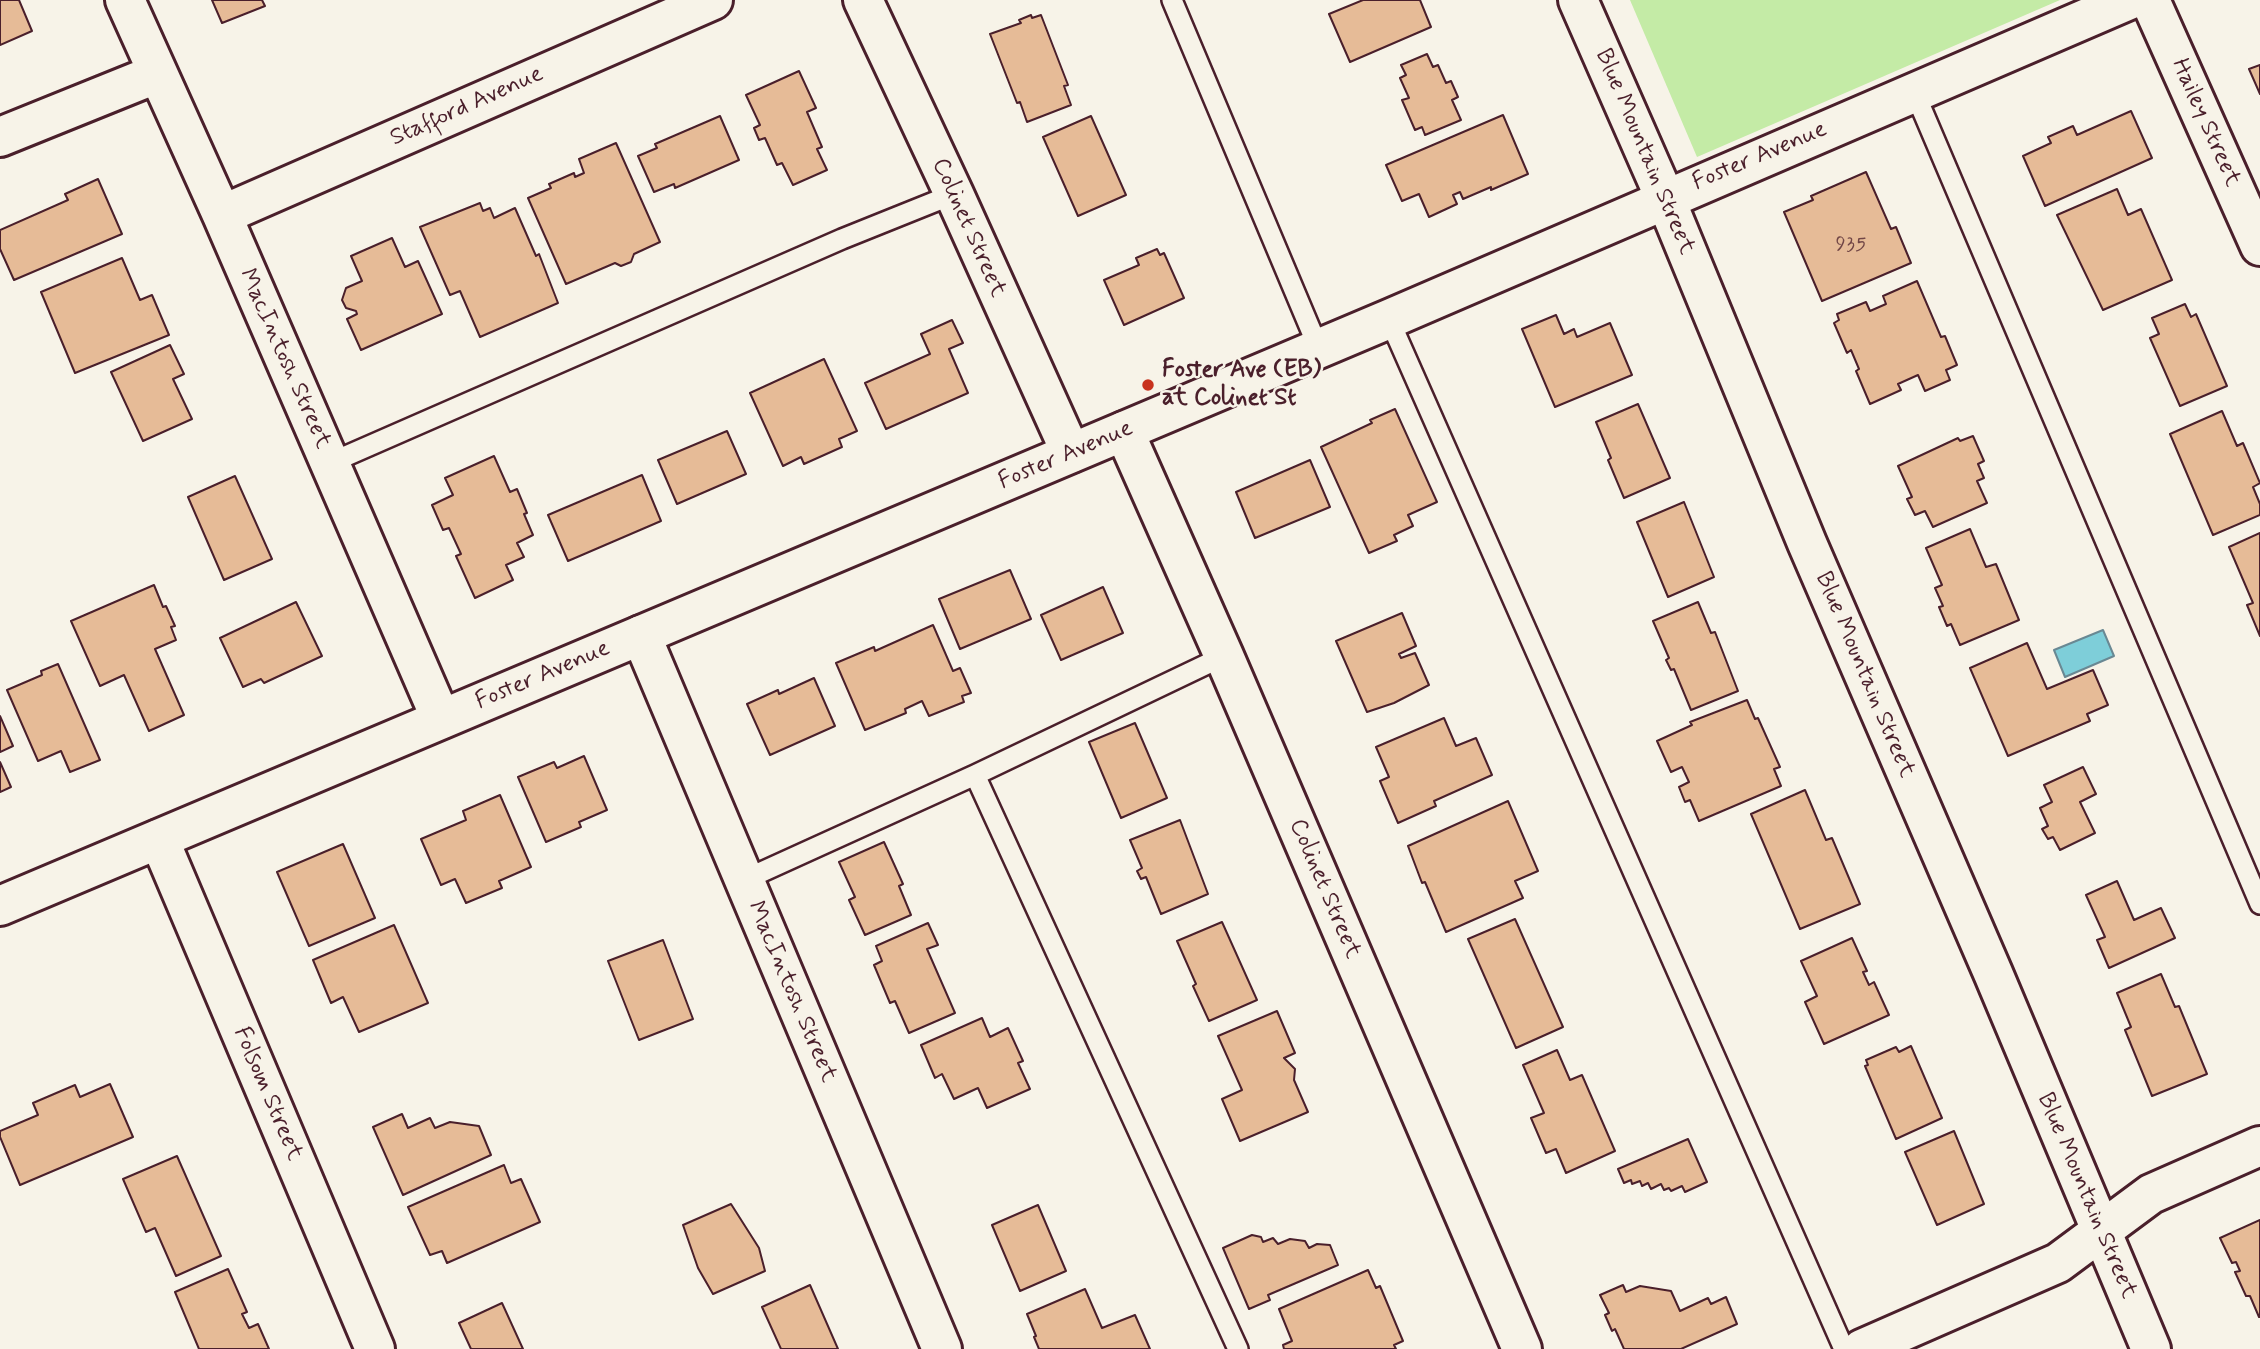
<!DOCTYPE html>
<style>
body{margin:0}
canvas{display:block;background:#f7f3e8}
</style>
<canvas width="2260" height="1349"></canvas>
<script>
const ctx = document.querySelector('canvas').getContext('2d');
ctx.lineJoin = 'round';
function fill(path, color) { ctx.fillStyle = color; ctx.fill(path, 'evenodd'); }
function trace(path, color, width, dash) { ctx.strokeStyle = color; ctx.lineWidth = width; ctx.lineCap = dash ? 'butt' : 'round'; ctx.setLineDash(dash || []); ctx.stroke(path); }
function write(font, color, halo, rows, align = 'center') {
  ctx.font = font + ' Mynerve,sans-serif'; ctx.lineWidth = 5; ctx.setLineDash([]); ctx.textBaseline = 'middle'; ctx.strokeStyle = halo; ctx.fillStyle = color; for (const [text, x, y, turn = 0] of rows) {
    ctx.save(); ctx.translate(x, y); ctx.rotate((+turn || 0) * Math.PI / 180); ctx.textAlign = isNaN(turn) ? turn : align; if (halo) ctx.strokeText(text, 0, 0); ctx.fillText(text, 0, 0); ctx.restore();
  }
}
fill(new Path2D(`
 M1630 0H2060L1697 157Z`), '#c4eba6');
const water = new Path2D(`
 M2103 630 2114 656 2065 677 2054 650Z`);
fill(water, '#7eced9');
trace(water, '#698893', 2);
const building = new Path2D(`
 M0 0H19L32 31 0 45Z
 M212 0H262L265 6 222 23Z
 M1363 0H1420L1431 27 1350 62 1329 14Z
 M1031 15 1032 18 1041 15 1068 85 1064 86 1071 105 1027 122 1020 102 1017 103 990 34 1021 23 1019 20Z
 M1427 54 1433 67 1438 65 1446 83 1451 81 1458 97 1452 100 1461 120 1425 135 1422 127 1415 130 1402 100 1409 98 1400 78 1406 75 1401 65Z
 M2260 65V94L2249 69Z
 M799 71 816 108 807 112 822 147 817 149 827 170 793 185 782 163 777 165 765 138 759 140 754 128 760 125 746 95Z
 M2131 111 2152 158 2045 206 2023 156 2051 143 2048 137 2073 126 2077 135Z
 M1503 115 1528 174 1491 190V187L1463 199 1460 192 1453 195 1457 204 1429 217 1419 194 1402 201 1386 165Z
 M720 116 739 160 675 188 674 184 654 192 638 156 657 148 655 144Z
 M1091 116 1126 195 1078 216 1043 137Z
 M616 143 660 242 634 254 631 262 621 266 615 263 566 284 528 198 551 188 549 184 574 173 575 177 584 173 579 159Z
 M1866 172 1891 229 1896 227 1911 263 1822 301 1784 212 1813 200 1811 196Z
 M98 179 122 234 14 280 0 249V230L68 200 65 194Z
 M2117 189 2128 215 2141 209 2172 280 2103 310 2057 215Z
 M480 203 483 211 490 208 494 218 515 208 536 256 539 254 558 303 480 337 460 291 450 295 420 227Z
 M392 238 405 267 418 261 442 314 361 350 347 319 357 314 356 311 346 308 342 300 346 288 362 281 351 256Z
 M1157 249 1160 255 1164 253 1184 298 1124 325 1104 280 1139 265 1136 258Z
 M122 258 140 300 152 295 169 335 75 373 41 292Z
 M1917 281 1941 337 1945 336 1957 365 1946 370 1950 380 1925 391 1918 375 1898 384 1901 390 1870 404 1856 371 1859 369 1851 350 1847 353 1834 323 1839 320 1837 314 1866 302 1870 311 1886 304 1883 296Z
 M2185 304 2191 317 2196 314 2227 386 2180 406 2150 338 2159 334 2152 318Z
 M1556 315 1564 334 1574 329 1577 337 1610 323 1632 375 1555 407 1522 329Z
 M952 320 963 343 949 349 968 393 886 429 865 383 930 354 921 334Z
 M170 345 184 374 173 379 192 419 143 441 111 372Z
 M824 359 857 431 839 439 842 447 804 464 801 457 783 466 750 393Z
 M1638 404 1670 478 1624 498 1608 460 1611 458 1596 422Z
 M1395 409 1437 502 1408 515 1413 526 1394 535 1397 541 1369 553 1321 447 1372 423 1370 420Z
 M2222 411 2237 446 2243 443 2260 483 2253 487 2260 504V515L2213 535 2170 434Z
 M727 431 746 474 677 504 658 460Z
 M1973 436 1984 461 1978 464 1984 478 1977 481 1987 503 1933 527 1925 511 1915 515 1907 499 1912 497 1898 466 1958 438 1960 441Z
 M494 456 510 492 517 489 527 513 524 514 533 535 517 543 524 557 506 565 513 580 475 598 456 556 461 554 449 528 443 530 432 505 453 495 445 478Z
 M1310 460 1330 507 1255 538 1236 492Z
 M642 475 661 521 568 561 548 515Z
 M235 476 272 559 224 580 188 497Z
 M1684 502 1714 577 1668 597 1637 522Z
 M1970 529 1986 567 1996 564 2019 620 1960 645 1951 624 1947 626 1939 607 1943 606 1935 588 1942 585 1926 548Z
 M2260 533V636L2247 605 2253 603 2229 547Z
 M1010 570 1031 619 960 649 939 599Z
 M154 585 163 607 166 606 175 626 171 627 176 640 155 649 184 715 149 731 124 675 100 686 71 621Z
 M1103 587 1123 633 1061 660 1041 615Z
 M296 602 322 656 264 683 261 679 243 687 220 638Z
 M1698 602 1711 633 1715 632 1738 691 1691 710 1674 669 1671 670 1666 660 1669 658 1653 621Z
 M1402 613 1416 646 1399 654 1401 658 1415 653 1429 685 1394 703 1367 712 1336 641Z
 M933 625 953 671 960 668 971 693 962 696 964 702 929 716 922 701 905 709 906 713 865 730 836 663 874 647 875 651Z
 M2027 643 2047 689 2093 670 2108 705 2087 714 2090 721 2008 756 1970 668Z
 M58 664 100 760 70 772 61 751 38 761 7 690 42 675 41 671Z
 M814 678 835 726 770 755 747 704 778 690 779 694Z
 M1747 700 1755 719 1758 718 1780 767 1774 769 1781 786 1699 821 1690 800 1685 802 1679 787 1689 782 1682 767 1671 772 1657 741 1692 725 1690 722Z
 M0 716 13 746 0 752Z
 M1444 718 1456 746 1476 738 1492 775 1434 801 1436 806 1398 823 1380 781 1389 777 1376 747Z
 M1135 723 1167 798 1121 818 1089 742Z
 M584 756 607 810 579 822 581 827 546 842 518 777 554 762 557 768Z
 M0 762 11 787 0 792Z
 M2083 767 2096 794 2080 802 2095 833 2060 850 2053 837 2048 839 2042 829 2048 826 2040 808 2052 802 2044 785Z
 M1805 790 1826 840 1832 838 1860 904 1800 929 1751 814Z
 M500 795 531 867 499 881 502 888 466 903 455 879 441 885 421 839 466 820 463 811Z
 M1508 801 1538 871 1515 881 1523 898 1446 932 1425 882 1422 883 1408 846Z
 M1180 820 1208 894 1161 914 1146 877 1141 879 1137 871 1142 868 1130 840Z
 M884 842 903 884 899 886 911 915 865 935 849 900 855 897 839 862Z
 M343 844 375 918 309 946 277 872Z
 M2117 881 2134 920 2161 908 2175 938 2109 968 2097 940 2105 937 2086 895Z
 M1515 919 1563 1027 1516 1048 1468 939Z
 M1222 922 1257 1000 1209 1021 1193 986 1196 984 1177 941Z
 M928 923 938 945 927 949 955 1013 909 1033 895 1001 890 1003 874 965 882 961 876 946Z
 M394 925 428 1003 359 1032 343 997 331 1003 313 960Z
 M1852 938 1867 971 1863 972 1869 985 1874 982 1889 1015 1824 1044 1805 1002 1817 996 1801 961Z
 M663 940 693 1019 639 1040 608 961Z
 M2161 974 2175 1007 2179 1006 2207 1074 2152 1096 2125 1030 2131 1027 2117 993Z
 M1277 1011 1295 1053 1284 1058 1295 1069 1294 1080 1308 1112 1240 1141 1222 1099 1242 1090 1218 1036Z
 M982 1018 990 1037 1008 1028 1023 1061 1018 1063 1030 1089 987 1108 978 1088 954 1099 942 1074 935 1078 921 1045Z
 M1911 1046 1942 1118 1896 1139 1865 1066 1868 1065 1866 1060 1896 1047 1899 1052Z
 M1557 1050 1570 1080 1582 1075 1615 1151 1566 1173 1556 1149 1546 1153 1531 1118 1544 1113 1523 1065Z
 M110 1084 133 1137 20 1185 0 1137V1131L38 1115 33 1103 75 1085 80 1097Z
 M402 1114 408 1128 430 1118 435 1128 450 1122 479 1126 491 1155 403 1195 373 1127Z
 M1954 1131 1984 1204 1937 1225 1905 1152Z
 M1688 1139 1707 1182 1685 1192 1682 1186 1671 1191 1669 1188 1664 1190 1661 1184 1651 1189 1648 1183 1642 1186 1640 1181 1632 1184 1631 1180 1624 1183 1618 1169Z
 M177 1156 221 1256 176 1276 155 1228 146 1232 123 1179Z
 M504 1165 511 1183 521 1179 540 1222 447 1263 442 1251 430 1255 408 1207Z
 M731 1204 759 1248 765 1271 713 1294 698 1268 683 1225Z
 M1038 1205 1066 1271 1020 1291 992 1225Z
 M2260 1220V1317H2259L2250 1296H2246L2235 1272 2240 1271 2236 1262 2232 1263 2220 1238Z
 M1252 1235 1261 1237 1263 1242 1273 1238 1278 1244 1290 1239 1305 1241 1309 1248 1317 1244 1330 1245 1338 1265 1268 1295 1270 1300 1249 1309 1223 1248Z
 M228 1269 247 1312 242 1314 249 1328 258 1324 269 1349H199L175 1292Z
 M1368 1270 1376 1288 1380 1286 1403 1341 1394 1345 1396 1349H1284L1283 1345 1292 1341 1279 1309Z
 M810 1285 838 1349H781L762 1307Z
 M1623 1285 1626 1292 1640 1286 1671 1291 1680 1311 1708 1298 1711 1304 1726 1297 1737 1324 1681 1349H1624L1615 1329 1612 1331 1605 1315 1609 1313 1600 1295Z
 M1085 1289 1102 1328 1135 1315 1150 1349H1039L1034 1337 1036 1336 1027 1314Z
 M502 1303 523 1349H471L459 1323Z`);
fill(building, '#e6bb97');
trace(building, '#4a1f2b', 2);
const service = new Path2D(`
 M1172 0 1318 347
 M1914 91 2260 904
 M1389 319 1844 1349
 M330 463 842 239 954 194
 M975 775 1238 1349
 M744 880 975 775 1224 656`);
const minor = new Path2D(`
 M125 0 222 215 441 719
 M863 0 954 194 1071 453
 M2150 0 2260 246
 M0 137 156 74
 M222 215 713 0
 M1124 431 1224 656 1522 1349
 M641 635 942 1349
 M159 839 375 1349
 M1862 1349 2058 1263 2151 1194 2260 1146`);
const tertiary = new Path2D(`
 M0 906 1389 319 2129 0`);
const secondary = new Path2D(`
 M1578 0 1665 198 1807 543 1993 973 2151 1349`);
trace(service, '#4a1f2b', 24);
trace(minor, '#4a1f2b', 44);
trace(tertiary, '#4a1f2b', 44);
trace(secondary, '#4a1f2b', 44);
trace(service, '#f7f3e8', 19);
trace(minor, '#f7f3e8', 38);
trace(tertiary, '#f7f3e8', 38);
trace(secondary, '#f7f3e8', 38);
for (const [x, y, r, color] of [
 [1148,385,7,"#c8321e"]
]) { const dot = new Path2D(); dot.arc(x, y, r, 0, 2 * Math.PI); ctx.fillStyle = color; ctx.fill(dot); trace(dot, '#f7f3e8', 2.5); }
write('21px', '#714646', null, [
 ["935",1851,246]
]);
write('24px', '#4a1f2b', '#f7f3e8', [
 ["Stafford Avenue",467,107,-24],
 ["Hailey Street",2205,123,66],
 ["Blue Mountain Street",1644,152,67],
 ["Foster Avenue",1760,157,-23],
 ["Colinet Street",968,228,66],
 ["MacIntosh Street",284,359,66],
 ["Foster Avenue",1066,456,-23],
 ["Blue Mountain Street",1864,675,67],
 ["Foster Avenue",543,676,-23],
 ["Colinet Street",1324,889,67],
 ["MacIntosh Street",791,992,67],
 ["Folsom Street",267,1094,67],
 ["Blue Mountain Street",2086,1196,67]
]);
write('bold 24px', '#4a1f2b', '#f7f3e8', [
 ["Foster Ave (EB)",1162,371],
 ["at Colinet St",1162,399]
], 'left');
</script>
